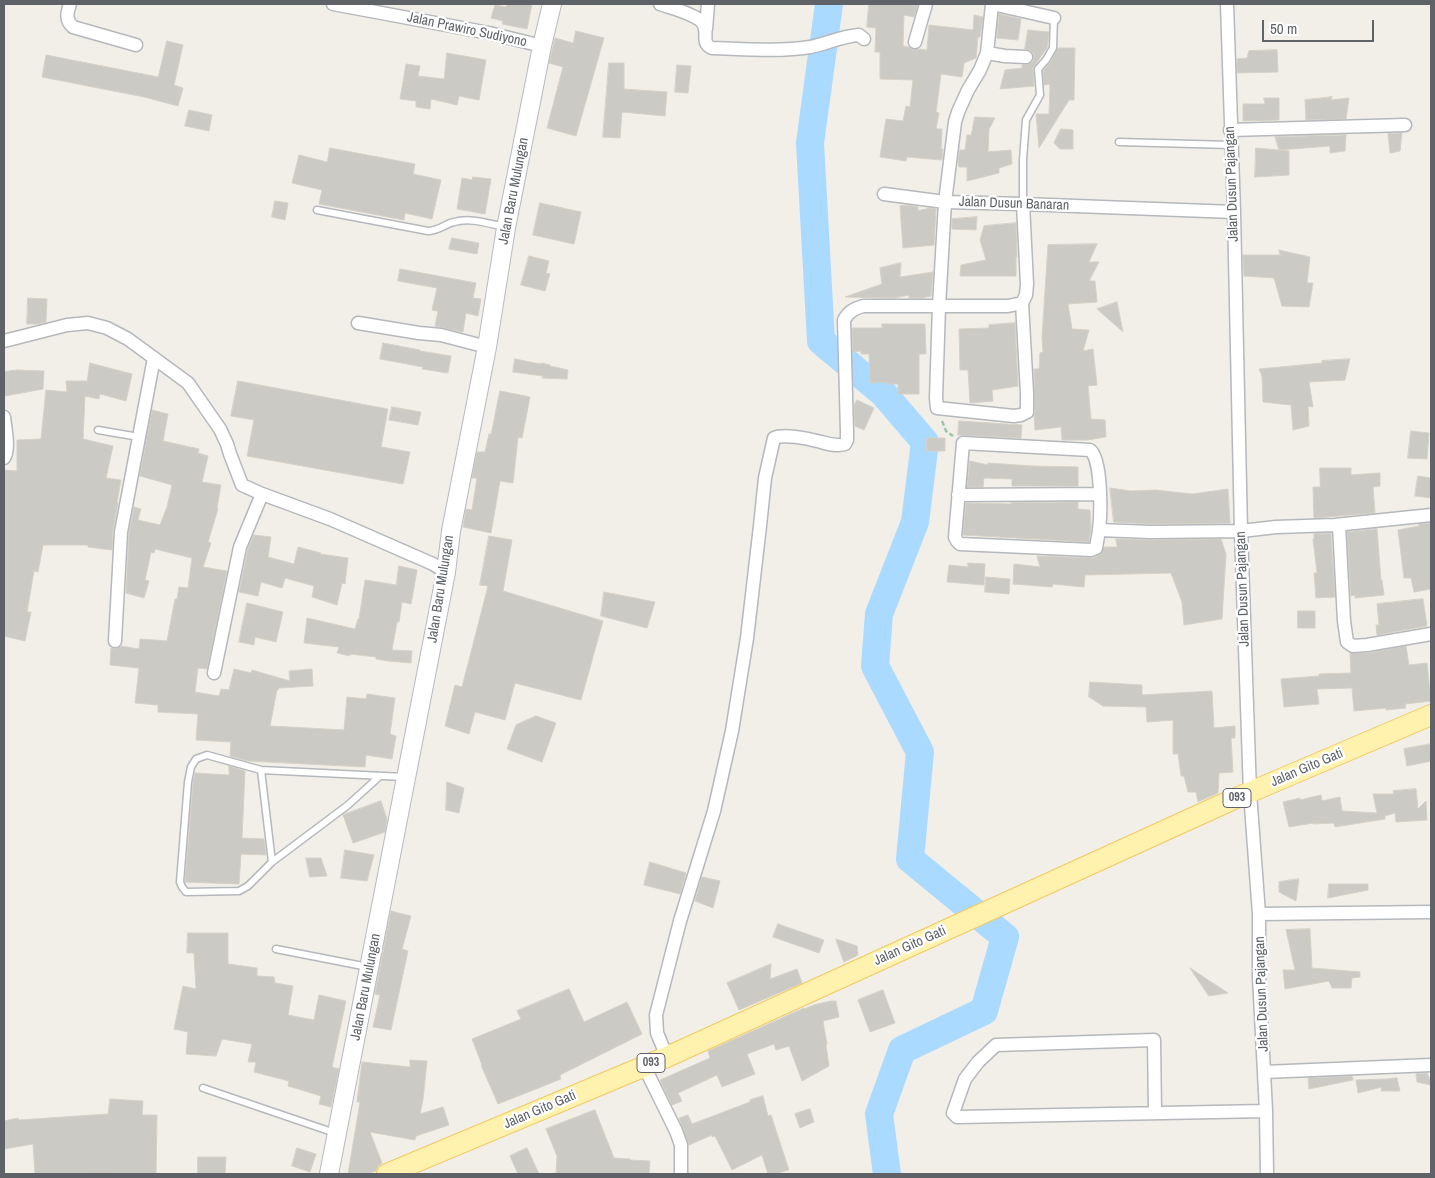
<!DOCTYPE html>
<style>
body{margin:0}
#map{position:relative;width:1435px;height:1178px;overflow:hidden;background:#f1efe8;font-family:"Archivo Narrow",sans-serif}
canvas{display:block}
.frame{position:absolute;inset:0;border:5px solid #5f6368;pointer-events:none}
.scale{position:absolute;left:1262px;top:20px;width:112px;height:22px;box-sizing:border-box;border:2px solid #5f6368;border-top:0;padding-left:6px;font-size:15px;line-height:18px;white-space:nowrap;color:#5f6368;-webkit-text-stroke:4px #fff;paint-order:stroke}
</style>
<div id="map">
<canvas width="1435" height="1178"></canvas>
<div class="frame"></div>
<div class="scale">50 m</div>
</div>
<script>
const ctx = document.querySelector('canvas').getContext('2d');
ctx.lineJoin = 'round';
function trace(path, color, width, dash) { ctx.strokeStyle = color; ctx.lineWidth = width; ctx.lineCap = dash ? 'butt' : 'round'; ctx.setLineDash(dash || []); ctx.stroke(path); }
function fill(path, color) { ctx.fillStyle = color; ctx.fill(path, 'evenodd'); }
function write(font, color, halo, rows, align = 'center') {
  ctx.font = font + ' "Archivo Narrow",sans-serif'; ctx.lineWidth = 4.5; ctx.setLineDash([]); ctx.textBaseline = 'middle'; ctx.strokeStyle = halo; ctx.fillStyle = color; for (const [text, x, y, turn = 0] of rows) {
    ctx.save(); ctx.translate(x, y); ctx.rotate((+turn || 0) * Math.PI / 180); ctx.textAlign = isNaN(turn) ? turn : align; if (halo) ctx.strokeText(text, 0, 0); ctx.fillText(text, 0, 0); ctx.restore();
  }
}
trace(new Path2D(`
 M829 4 810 143 821 341 883 393 925 442 915 522 879 614 875 666 920 752 910 859 1005 937 984 1011 902 1050 879 1114 887 1174`), '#aadaff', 28);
const building = new Path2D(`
 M507 4H532L527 29 502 24 503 21 491 18 495 5 506 7Z
 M869 4H918L914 17 904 15 903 46 909 47 913 50 919 49 927 50 929 25 973 30 974 15 983 17 980 37H978L976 58 964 63 962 77 941 74 936 112 939 113 936 129H942L941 149H943L942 160 907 157 906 161 880 157 886 119 903 121 906 106 910 107 913 80 880 79V52H875L876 28 867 27Z
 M999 14 1021 19 1018 40 997 38Z
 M1028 30 1049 32 1047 48 1033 68 1034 86 1000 89 1005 70 1022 68V65L1029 64 1033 61 1034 57 1033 53 1030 50 1025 49Z
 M576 31 604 38 576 136 547 128 563 67 549 63 555 38 573 43Z
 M167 41 183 45 174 85 183 88 178 106 144 97 42 77 46 55 158 77Z
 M1058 48H1075L1074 100H1069L1039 148 1036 114H1049L1050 84 1044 85 1043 71 1050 63Z
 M1277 50 1278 72 1237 73V59L1247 58 1249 51Z
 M447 53 486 60 479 100 459 96 457 105 431 99 430 109 416 107V101L400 99 406 64 420 66 418 76 444 79Z
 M609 63H624V89L667 92 665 116 622 112 620 138 603 137Z
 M677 65 691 66 688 93 675 92Z
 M1332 97 1331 100 1349 98 1346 119 1306 120 1305 100Z
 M1264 98H1279V120L1243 121V104H1265Z
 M189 110 212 115 209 131 185 126Z
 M975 117 995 118 989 129 988 152 1011 150 1012 164 999 168V173L967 181V167H959L958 162 960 150H965L967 135H971Z
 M1061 129 1073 130V149H1060L1054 143Z
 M1402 133 1400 151 1390 153 1388 134Z
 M1346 135 1345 151 1330 153V146L1279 150 1275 137Z
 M330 148 415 164 413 174 441 180 432 219 405 213 404 220 319 204 322 190 292 183 299 155 327 162Z
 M1256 148 1289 151V175L1255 177Z
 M473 177 491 179 485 214 457 209 462 178 472 180Z
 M275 201 288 203 285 220 272 217Z
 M540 203 581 212 574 244 533 235Z
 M908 205 918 207V211L930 208 936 209 934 245 903 248 900 206Z
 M977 217 976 230 952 229V219Z
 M1016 223 1017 257H1016V276H960L961 265 986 260 980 240 984 226Z
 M452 238 479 243 477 254 449 249Z
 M1097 244 1089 262H1099L1089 281H1095L1097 302 1068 304 1072 329 1089 330 1083 351 1093 349 1097 385 1088 386 1091 419 1105 420 1106 437 1087 440H1062L1061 427 1035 430 1034 417 1035 412 1034 369H1039L1040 353 1043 352 1042 337 1048 245Z
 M1279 250 1310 257 1307 283H1313L1309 307 1282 306 1274 278 1244 276 1243 255H1280Z
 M529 256 549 261 546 273 550 274 545 291 521 285Z
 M901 263 900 277 933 272 931 296 922 298H909V295L894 298 845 297 882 284 880 268Z
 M400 269 476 283 473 298 481 299 478 316 466 313 463 332 435 326 438 311 432 310 437 288 398 281Z
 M28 298 47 299 46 322 37 324H27Z
 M1117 302 1123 332 1097 309Z
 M1015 323 1018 386 992 390 993 401 970 403 968 370H960L959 329 989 328V325Z
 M882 324H925L926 354H919V394H898V384H887V382L870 383 869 354H861V351L853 352 852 328H882Z
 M383 343 420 350V351L451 356 448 373 422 369 423 367 380 359Z
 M515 359 540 364 542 363 550 365V366L568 370 567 379 542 378 543 376 513 372Z
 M1350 359 1345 380 1309 382 1313 407 1308 406 1309 426 1293 430 1291 405 1263 402 1262 376 1259 369 1322 363V361Z
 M90 363 132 374 126 401 100 394 99 399 85 396 83 439 113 446 106 478 121 480 117 502 118 503 113 530 112 550 88 547V545H43L38 572 34 571 27 612H31L25 641 4 636V470L17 471V440L41 439 46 390 67 392 66 381H87Z
 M17 370 44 371 43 389 5 396 4 372Z
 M238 381 388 409 381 447 410 452 403 484 247 456 254 420 231 416Z
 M500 391 530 397 522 438 518 437 513 483 500 481 491 533 463 527 466 509 472 510 477 478H472L477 452H485L489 434H491Z
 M857 400 874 408 864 430 855 426 854 406Z
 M392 407 421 412 418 425 389 420Z
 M152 410 168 414 163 441 199 449 198 453 208 456 202 482 221 485 217 508 218 509 208 542 211 543 203 567 227 571 207 669 198 668 195 692 219 696 221 689 229 690 234 669 251 673 252 670 290 681 289 671 312 669 313 686 279 688 278 690H277L270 726 344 730 347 697 366 699 367 694 395 698 390 734 396 736 392 759 366 755 365 767 248 761 230 756 231 742 196 740 198 714 158 712V705L135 703 139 668 110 665 111 648 115 649 121 646 139 649 140 639 167 641 175 599H177L179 587 188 588 192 558 155 549 154 553 151 552 145 580 149 581 144 598 126 593 129 533 134 507 141 509 138 520 160 525 167 507 172 485 140 476Z
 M959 421 1022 425 1021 438 958 435Z
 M1411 431 1429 433 1427 459 1408 458Z
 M927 438H945V451H927Z
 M970 461 988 465V463L1032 466 1078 467V486H1012V479L984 478 983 487H967Z
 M1320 468H1351V475L1380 473V486L1373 487 1375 513 1314 518 1313 487H1320Z
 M1418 476 1431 478V498L1415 496Z
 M1110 488 1131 491 1156 490 1192 494 1228 489 1230 523 1151 524 1114 522Z
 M1078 502V509L1090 510 1091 527 1089 542 963 535 966 503 1011 504V503Z
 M1431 523V589L1414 592 1411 578H1404L1398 530 1419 526V524Z
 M1377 529 1381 580H1382L1384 595 1355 598V595L1351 596 1347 532Z
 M1331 533 1335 597 1316 598 1314 573H1317L1313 539H1314V534Z
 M254 535 271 537 268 557 294 564 298 547 321 553 320 554 348 558 345 584 342 583 337 605 312 597 314 586 285 578 282 588 261 582 258 596 239 592 248 549Z
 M489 536 512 540 503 591 603 621 581 700 515 683 505 720 475 712 469 734 445 726 455 685 462 687 488 586 480 585Z
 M1116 539 1151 540 1221 539 1226 554 1222 619 1184 625 1182 602 1171 573 1085 575 1084 587 1053 584 1052 587 1013 584 1014 564 1040 567 1037 556 1094 558 1102 553 1104 547H1117Z
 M968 563 985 564 984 585 947 582 949 565 968 567Z
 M399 566 417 570 411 604 402 602 399 622H397L392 650 412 651 411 663 388 661 376 659V657L350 654V656L337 653 339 647 304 643 307 618 355 629 358 619H359L365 580 396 585Z
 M986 577 1010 579 1009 594 985 592Z
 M604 592 655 602 647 628 601 616Z
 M1423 599 1427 626 1377 635 1376 625H1379L1377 604Z
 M247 603 283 612 276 642 255 637 254 645 239 642Z
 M1298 611H1315V628H1298Z
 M1406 646 1409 665 1427 663 1431 701 1405 704 1406 708 1386 710V708L1354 711 1352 688 1317 689 1319 704 1284 707 1281 679 1319 676V674L1351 673 1350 653H1368Z
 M1090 682 1142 685V695L1212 691 1214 728 1235 726V738H1231L1233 772 1219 773 1218 793 1198 802 1196 792H1188L1184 776H1181L1178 754H1173V720L1147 722 1146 707 1103 706 1089 697Z
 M536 716 556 723 542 762 507 749 516 725Z
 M1431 744V761L1407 766 1404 749Z
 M229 766 245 771 242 838 264 839 266 855 241 854 239 884 185 882 193 783 195 773 229 775Z
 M447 782 464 788 459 813 446 810Z
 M1416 789 1418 809 1426 801 1427 820 1396 822 1395 813 1385 816V819L1335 827 1334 823 1313 824V823L1289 827 1283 802 1300 798V800L1321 795 1322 801 1340 797 1342 811 1377 813 1373 794H1394L1393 791Z
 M381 801 387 819 385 832 353 843 343 815Z
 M345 850 374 855 367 881 341 878Z
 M306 858H321L327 876 310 877Z
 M650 862 686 873 680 894 644 885Z
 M702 877 720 881 713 908 695 901Z
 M1299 879 1296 901 1279 892V882Z
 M1329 884H1368V890L1328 898Z
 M391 911 411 916 402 949 408 951 391 1030 373 1027 380 995 375 994Z
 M778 924 824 940 819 953 773 937Z
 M1310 929 1312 968 1360 972V977L1352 978 1351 988H1332L1329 981 1285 989 1283 970H1295L1286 930Z
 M188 933H228V964L257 968V976L274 977 275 983 293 986 288 1015 314 1020 319 995 346 1001 332 1067 339 1069 331 1107 319 1104 321 1096 288 1086 289 1081 254 1072 256 1062H248L252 1044 222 1039 216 1056 186 1054 188 1032 174 1029 183 986 196 989 194 953H187Z
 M836 939 857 946 858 955 844 962Z
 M771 964 770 979 797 969 802 983 739 1010 727 983Z
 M1190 968 1228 993 1209 996Z
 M569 989 584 1022 627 1002 642 1034 560 1075 561 1079 498 1104 481 1065H482L472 1039 521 1019 517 1011Z
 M883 990 895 1023 870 1032 858 1000Z
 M831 1001H836L839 1017 823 1021 827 1044 826 1045 829 1066 802 1081 789 1046 776 1050 774 1044 747 1054 755 1074 722 1087 717 1075 678 1093 682 1101 672 1105 660 1080 710 1058 708 1051 804 1008V1009L814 1005Z
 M410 1060 427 1061 423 1100 420 1114 443 1107 449 1125 416 1136 415 1140 370 1132 382 1163 378 1166 376 1171 366 1174H348L360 1102H357L362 1062 410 1067Z
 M1427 1073 1431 1081V1085L1417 1082 1416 1074Z
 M1352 1076 1353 1080 1309 1089 1308 1078Z
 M1397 1078 1400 1091H1381L1382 1087 1358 1093 1356 1080 1387 1079Z
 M763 1096 768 1116 771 1115 789 1170 774 1174H768L762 1155 732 1170 715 1136 712 1137V1135L689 1145 679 1118 688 1115 692 1124 750 1102V1100Z
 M110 1099 143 1101 142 1115H157L156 1174H110V1173L35 1174 33 1144 4 1149V1121L18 1118 19 1120 108 1114Z
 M810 1109 814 1122 800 1128 795 1114Z
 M595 1110 614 1158 630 1159V1160L650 1161 649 1174H556L557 1156 546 1129Z
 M297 1148 316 1154 310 1172 292 1166Z
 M527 1148 539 1174H518L510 1156Z
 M198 1157H226L225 1174H198Z`);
fill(building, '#cccac5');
trace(building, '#d6d1c6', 1);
const lane = new Path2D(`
 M1119 142 1231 145
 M1023 204V160L1026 120 1040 95 1038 69 1046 60 1053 48 1054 18
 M317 210 428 231C438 231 445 224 454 222 471 217 489 224 505 227
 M98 430 139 437
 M261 770 272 862
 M380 776 348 805 272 862 248 886 239 891 186 892 182 887 180 882 188 782 191 767 196 759 207 755 261 770 404 777
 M276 949 368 967
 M203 1088 335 1133`);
const street = new Path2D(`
 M70 4C67 13 65 20 73 27L136 45
 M333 4 489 33 542 46
 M660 4C671 8 692 13 701 21 711 30 699 43 712 48 744 49 778 52 810 47 826 44 842 36 859 35L864 39
 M1227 4 1234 212 1241 531 1250 793 1259 914V977L1266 1111 1267 1174
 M1054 18 992 4 987 53 980 70 968 90 958 112 955 122 945 202 1023 204 1234 212
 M706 29 708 4
 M915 42 926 4
 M987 53 1005 56 1026 57
 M1230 130 1405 125
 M884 194 945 202 939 306 936 398 937 408 1014 416 1021 415 1027 412V393L1022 303
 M358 323 419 333 441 335 487 347
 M4 341 67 325 88 323 107 328 128 339 188 383 220 429 227 444 230 454 242 485 262 494 330 519 433 564 446 572
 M4 417C5 427 10 450 4 458
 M958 495 1100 494
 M1339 525 1344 621 1347 642 1353 646 1367 645 1431 634
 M1099 530C1101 514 1102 459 1090 450L963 443 955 537 957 541 960 544 1091 550 1096 548 1099 530 1151 532 1241 531 1276 527 1335 525 1431 515
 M115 641 121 532 154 358
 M214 673 240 547 262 494
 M1259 914 1429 912
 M667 1057 657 1033 656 1015 680 921 714 811 732 731 747 638 760 526 765 478 774 438C784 434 806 438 817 441 826 443 836 447 845 444L847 440V432L844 320C849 311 854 309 863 306H1008L1022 303 1026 295 1027 284 1023 204
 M644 1066 676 1131 681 1145V1174
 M1264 1072 1431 1065
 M1155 1113 1154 1040 996 1045 978 1062 965 1079 953 1113 957 1117 1266 1111`);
const secondary = new Path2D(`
 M329 1174 446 572 451 531 487 347 506 228 542 46 552 4`);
const primary = new Path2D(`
 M387 1174 669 1056 1234 799 1431 715`);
trace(lane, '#b5b8bc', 9);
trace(street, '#b5b8bc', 15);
trace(secondary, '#b6babf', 20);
trace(primary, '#f2c960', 22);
trace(new Path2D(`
 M942 421 946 431 953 436`), '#9cc7a9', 2.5, [5, 2.5]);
trace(lane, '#fff', 6);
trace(street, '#fff', 12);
trace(secondary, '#fff', 18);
trace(primary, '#fff2af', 20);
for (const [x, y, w] of [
 [1237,798,28],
 [651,1063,28]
]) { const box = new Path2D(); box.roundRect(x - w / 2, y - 9.5, w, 19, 4); ctx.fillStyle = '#fff'; ctx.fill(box); trace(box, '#5f6368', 1); }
write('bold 12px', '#5f6368', null, [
 ["093",1237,798],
 ["093",651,1063]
]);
write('14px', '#5f6368', '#fff', [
 ["Jalan Prawiro Sudiyono",467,30,12],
 ["Jalan Dusun Pajangan",1232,184,-92],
 ["Jalan Baru Mulungan",514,191,-79],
 ["Jalan Dusun Banaran",1014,204,2],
 ["Jalan Baru Mulungan",441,589,-81],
 ["Jalan Dusun Pajangan",1243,589,-92],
 ["Jalan Gito Gati",1307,768,-23],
 ["Jalan Gito Gati",910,946,-24],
 ["Jalan Baru Mulungan",366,987,-79],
 ["Jalan Dusun Pajangan",1262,994,-92],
 ["Jalan Gito Gati",540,1110,-23]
]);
</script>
